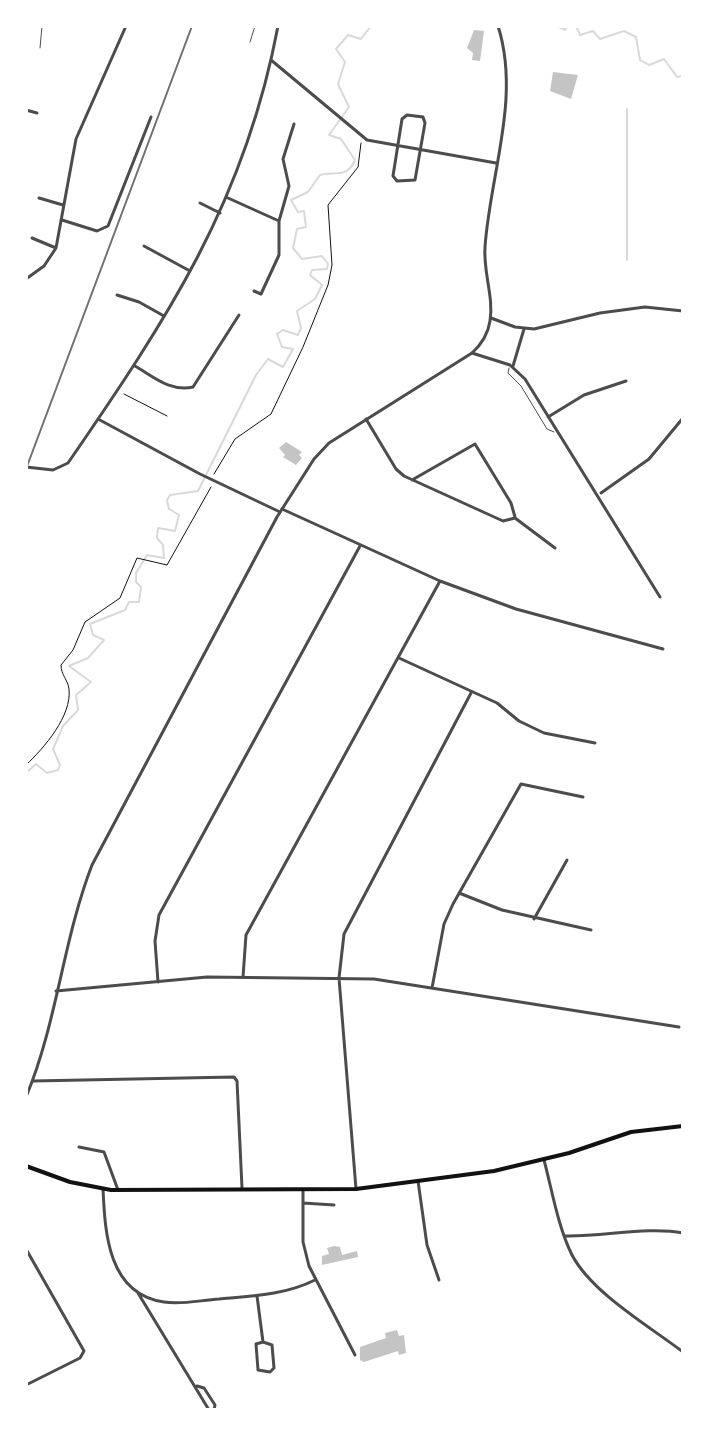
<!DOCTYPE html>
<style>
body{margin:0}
#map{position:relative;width:709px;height:1436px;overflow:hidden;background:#fff;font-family:Mulish,sans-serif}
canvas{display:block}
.frame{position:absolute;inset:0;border:28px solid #fff;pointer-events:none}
</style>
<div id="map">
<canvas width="709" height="1436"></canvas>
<div class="frame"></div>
</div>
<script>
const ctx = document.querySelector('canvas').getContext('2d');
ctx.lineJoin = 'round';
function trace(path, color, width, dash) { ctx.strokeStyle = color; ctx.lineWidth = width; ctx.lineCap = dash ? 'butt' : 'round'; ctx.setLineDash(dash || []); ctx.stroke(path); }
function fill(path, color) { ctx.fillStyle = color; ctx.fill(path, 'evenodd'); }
trace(new Path2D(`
 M557 26 565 30 567 26
 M576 26 580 35 593 31 600 39 624 31 636 37 640 60 649 65 664 59 677 77 683 76
 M627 260V109
 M26 773 36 764 47 773 58 770 60 765 53 749 63 726 78 710 76 695 91 682 69 666 88 658 104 640 93 635 90 624 125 610 129 602H139L141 587 136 582V573L147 555 164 558 163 545 157 538 158 528 175 531 179 515 169 509 167 500 170 495 198 491 256 375 268 359 283 367 293 349 282 347 277 334 283 330 298 335 301 328 297 311 315 299 322 285 310 275 312 270 327 269 328 264 322 256 302 259 293 248 297 229 306 227 304 211 298 212 291 200 308 192 320 175C335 171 347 179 355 160L341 139 329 135 349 107 338 84 345 62 336 49 348 35 361 39 371 26`), '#d9d9d9', 2);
fill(new Path2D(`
 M474 30 484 31 480 61 472 60 473 53 467 48Z
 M553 72 578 75 571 99 550 91Z
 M286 442 302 452 299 455 302 458 296 465 283 457 285 455 279 448Z
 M334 1246 340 1247 342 1255 357 1251 358 1257 322 1265V1256L329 1254 327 1248Z
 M397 1330 399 1336 404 1335 406 1353 399 1355 398 1351 364 1362 360 1360V1347L386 1338 385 1333Z`), '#c4c4c4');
trace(new Path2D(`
 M124 394 167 416
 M214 474 235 439 271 414 303 347 328 285 332 265 328 205 358 167 361 143
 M26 765C44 748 72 716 69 689 68 680 61 675 61 665L73 650 85 622 120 598 137 558 167 565 211 487`), '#111', 1);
trace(new Path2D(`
 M250 42 255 26
 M40 48 42 26
 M509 368 508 373 521 386 547 429 554 432`), '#4c4c4c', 1);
trace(new Path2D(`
 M271 60 367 140 496 163
 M26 110 37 113
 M407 115 423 117 425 123 415 180 397 181 393 176 402 119Z
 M39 198 63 205
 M228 198 279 221V255L261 294 254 291
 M200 203 220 213
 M62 220 97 231 108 226 151 117
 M279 221 289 186 283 159 294 124
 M32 238 56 248
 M144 246 190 271
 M26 279 44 266 56 248 76 139 126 26
 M117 295 139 302 164 316
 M491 318 515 327 534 329 600 313 645 307 683 311
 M472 353 510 365 525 379 660 597
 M135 366C154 377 170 392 193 387L239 315
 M513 366 524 329
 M548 417 584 395 626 381
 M98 419 200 474 280 512
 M366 419 396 469 404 476 503 521 515 518 555 548
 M26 467 53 470 68 463C167 319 245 202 278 26
 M412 480 475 444 511 503 515 517
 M601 493 649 459 683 418
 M282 509 440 581 516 609 663 649
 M399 658 497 703 519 721 544 733 595 743
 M459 893 502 910 591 930
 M534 919 567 860
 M243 977 246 935 440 581
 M158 982 155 941 159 915 360 546
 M432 988 444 924 453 904 521 784 583 797
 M56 991 207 977 374 979 679 1027
 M33 1081 234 1077 237 1081 242 1188
 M79 1147 104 1152 118 1190
 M544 1160C552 1190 558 1227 572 1255 592 1293 649 1326 683 1352
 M418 1181 427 1245 439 1280
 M103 1189C105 1233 108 1294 164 1302 182 1305 201 1300 219 1299 253 1296 285 1295 315 1280
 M356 1189 339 978 344 934 471 693
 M303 1190V1242L309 1266 355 1355
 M303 1203 334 1205
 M565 1236C603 1237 648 1226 683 1233
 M26 1249 84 1351 80 1358 26 1385
 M138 1293 209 1410
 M257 1296 263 1342 272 1345 274 1368 270 1372 258 1370 256 1344 263 1342
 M197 1386 204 1388 215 1405 214 1410`), '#4c4c4c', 3);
trace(new Path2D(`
 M26 1097C57 1023 63 940 92 865L277 517 314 459 329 443 472 353C482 344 488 334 490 321 494 297 483 272 485 247 490 174 521 98 498 26`), '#4c4c4c', 3);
trace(new Path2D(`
 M26 1166 70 1182 111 1190 356 1189 494 1171 569 1153 631 1132 683 1126`), '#111', 4);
trace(new Path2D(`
 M26 469 192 26`), '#707070', 2);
</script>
